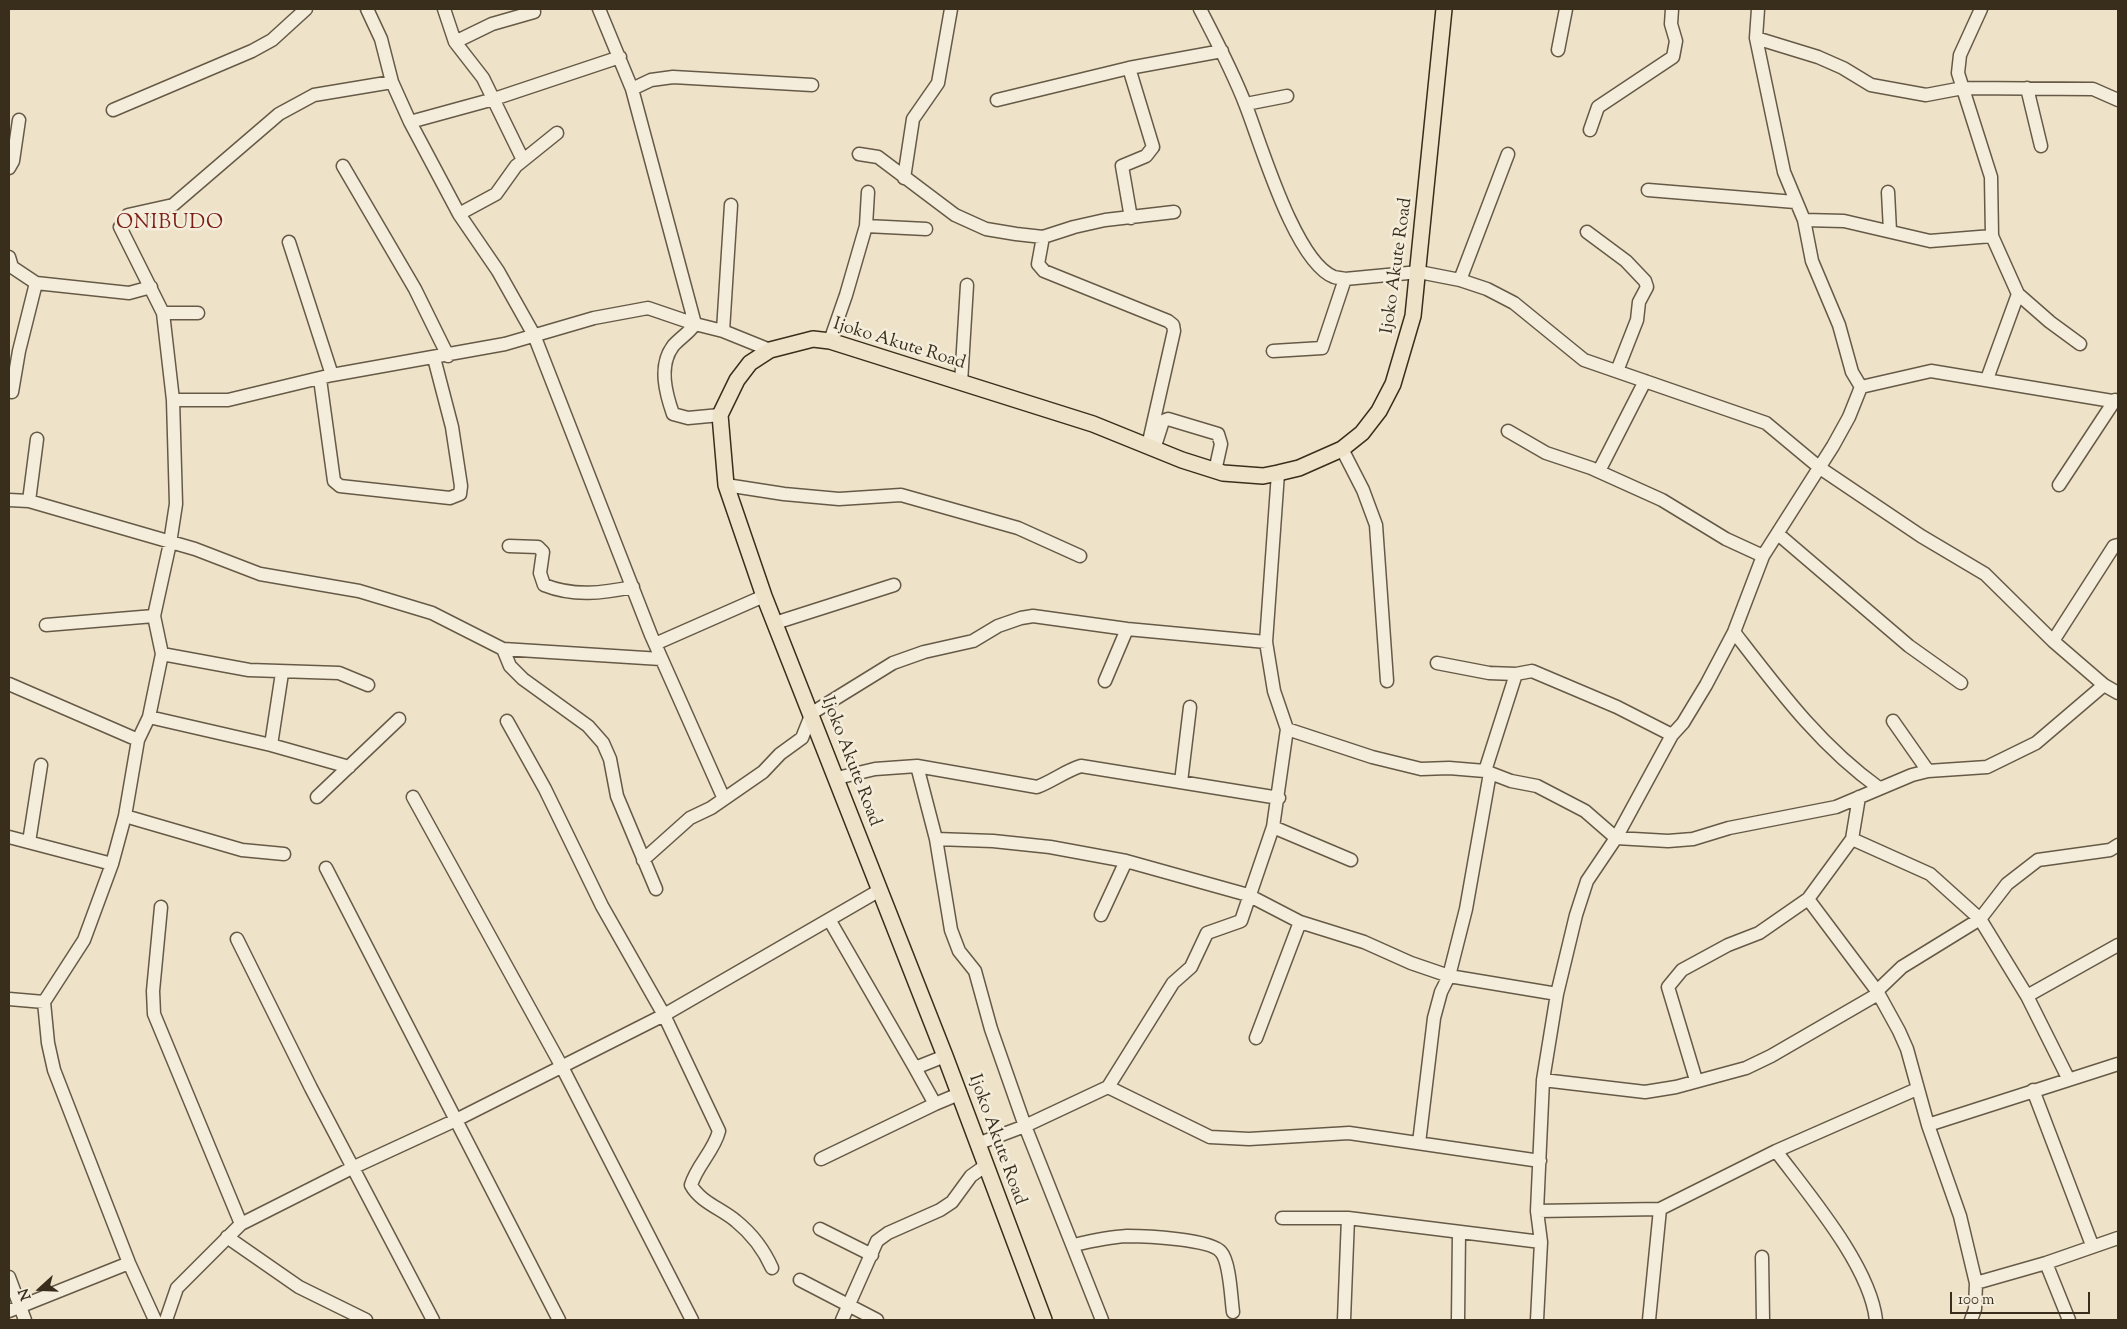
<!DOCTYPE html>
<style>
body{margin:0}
#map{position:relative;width:2127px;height:1329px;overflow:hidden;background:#eee3c8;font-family:"Sorts Mill Goudy",serif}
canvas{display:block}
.frame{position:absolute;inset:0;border:10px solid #392d1c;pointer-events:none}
.north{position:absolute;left:15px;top:1264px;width:50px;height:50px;-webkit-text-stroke:4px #f4eddb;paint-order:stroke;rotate:250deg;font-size:14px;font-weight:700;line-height:20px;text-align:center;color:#392d1c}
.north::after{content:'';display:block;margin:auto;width:18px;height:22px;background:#392d1c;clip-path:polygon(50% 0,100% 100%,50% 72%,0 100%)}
.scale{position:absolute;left:1950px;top:1292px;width:140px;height:22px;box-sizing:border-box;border:2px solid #392d1c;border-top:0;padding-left:6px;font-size:15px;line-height:18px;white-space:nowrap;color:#392d1c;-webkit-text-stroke:4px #f4eddb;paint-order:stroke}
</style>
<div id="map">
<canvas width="2127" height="1329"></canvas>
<div class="frame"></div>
<div class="north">N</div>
<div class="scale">100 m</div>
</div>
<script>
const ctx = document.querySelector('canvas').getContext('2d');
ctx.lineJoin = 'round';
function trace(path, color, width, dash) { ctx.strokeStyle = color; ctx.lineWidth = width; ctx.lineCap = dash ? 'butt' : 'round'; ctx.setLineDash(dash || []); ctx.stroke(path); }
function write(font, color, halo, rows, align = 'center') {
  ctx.font = font + ' "Sorts Mill Goudy",serif'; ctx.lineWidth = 5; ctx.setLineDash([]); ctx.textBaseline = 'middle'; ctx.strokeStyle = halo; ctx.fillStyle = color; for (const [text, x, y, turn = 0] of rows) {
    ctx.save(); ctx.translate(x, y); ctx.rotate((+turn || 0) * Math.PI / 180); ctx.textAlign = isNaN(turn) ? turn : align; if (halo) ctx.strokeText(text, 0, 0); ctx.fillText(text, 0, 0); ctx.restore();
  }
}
const minor = new Path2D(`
 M367 9 381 39 392 82 410 122 459 214 498 271 534 335 651 635 724 799
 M444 9 455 42 492 24 534 12
 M599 9 632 89 695 324
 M1200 9C1216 40 1233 72 1246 106 1261 144 1295 262 1334 277 1337 278 1342 278 1345 279L1419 272 1460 280 1487 289 1514 303 1584 360 1766 423 1820 468 1921 536 1985 574 2053 641 2104 685 2118 693
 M1758 9 1756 38 1784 172 1804 220 1812 261 1839 325 1852 372 1861 387
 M1981 9 1960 55 1958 73 1991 177 1992 236 2018 294 2050 322 2080 344
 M1756 38 1818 57 1843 68 1871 85 1926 95 1963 88 2093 89 2118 100
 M455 42 483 78 523 160
 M1558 50 1566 9
 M1129 68 1153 147 1146 156 1122 166 1131 218
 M2027 88 2041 146
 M632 89 651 80 673 77 812 85
 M997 100 1129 68 1222 51
 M1246 104 1287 96
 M113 110 252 51 272 40 306 9
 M410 122 494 99 620 57
 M1590 130 1598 107 1673 57 1676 41 1671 24 1672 9
 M859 154 878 157 955 215 986 229 1016 234 1043 237 1074 227 1105 220 1174 212
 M343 166 415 289 448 356
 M9 168 13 161 19 120
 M904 178 913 119 938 83 951 9
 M1648 190 1795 202
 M1888 192 1890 231
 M459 214 496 194 516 166 557 133
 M1804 220 1844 221 1930 241 1992 236
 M866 226 926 229
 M1587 232 1626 261 1645 281 1647 287 1639 302 1637 320 1617 371
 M1043 237 1038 264 1044 271 1168 321 1173 325 1174 331 1148 446
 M289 242 332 375
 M9 257 12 267 36 283 129 293 151 287
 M1460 280 1508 154
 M163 313H198
 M695 324C689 333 680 338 673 346 658 366 666 394 673 414L688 418 720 415
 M723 331 731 205
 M830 341 846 295 866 226 868 192
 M1273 351 1322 348 1345 279
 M320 379 334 481 340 486 450 498 460 494 461 486 452 427 434 358
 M1987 379 2018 294
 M961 383 967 285
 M1861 387 1931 371 2118 402
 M12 392 19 351 36 283
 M173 400H228L332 375 505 344 594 318 648 308 695 324 723 331 770 350
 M1508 431 1546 453 1591 468 1662 500 1726 539 1763 556
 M1155 446 1163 421 1168 419 1218 434 1221 444 1215 471
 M1342 449 1363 490 1376 525 1387 681
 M1599 471 1645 381
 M726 485 784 494 839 499 901 495 1018 528 1080 556
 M2059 485 2115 400
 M9 500 29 501 195 549 260 574 359 591 432 613 503 649 661 659
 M29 501 37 439
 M1778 534 1909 646 1961 683
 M509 546 538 547 543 552 540 573 544 585C574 597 603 593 633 587
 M775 623 894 585
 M46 625 154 616
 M1734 632C1778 689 1820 746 1879 788
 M2053 641 2114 546 2118 545
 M655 644 764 596
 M503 649 510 666 523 679 588 726 603 743 610 759 617 796 656 889
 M162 654 249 670 339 673 368 685
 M1437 663 1489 673 1516 674 1532 671 1617 707 1672 735
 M1105 681 1127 629
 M9 684 138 740
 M149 717 271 745 349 767
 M507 721 545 789 602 906 664 1015 719 1131C714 1151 697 1165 691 1185 700 1202 722 1209 736 1221 752 1234 764 1250 772 1268
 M1893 721 1928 771
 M1287 729 1372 757 1421 769 1449 768 1485 771 1511 781 1537 786 1585 811 1616 838 1668 841 1693 839 1729 828 1836 807 1912 775 1928 771 1987 767 2036 743 2104 685
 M271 745 282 673
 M917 766 936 839 951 930 959 951 975 971 991 1029 1025 1126 1102 1320
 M1485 771 1516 674
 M837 778 875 769 917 766 1037 787C1053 781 1065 771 1081 766L1279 798
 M1181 782 1190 707
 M317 797 399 719
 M413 797 562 1067 692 1320
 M125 816 242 850 284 854
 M1273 827 1351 860
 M9 837 112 864
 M936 839 993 841 1050 847 1126 861 1248 895 1300 922 1364 942 1411 963 1449 976 1557 994
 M1852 839 1930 874 1980 919 2027 996 2068 1078
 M29 842 41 765
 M643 860 690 818 711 808 763 772 780 754 802 738 812 713 893 663 924 652 973 641 998 626 1021 618 1033 616 1127 629 1266 642
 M326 868 559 1320
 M1808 899 1877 991 1899 1031 1907 1049 1928 1125 1960 1216 1976 1283 1975 1309 1971 1320
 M161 907 153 991 154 1014 241 1224
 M1101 915 1126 861
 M830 921 915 1068 945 1056
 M237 939 311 1088 433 1320
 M1877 991 1902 967 1980 919 2007 884 2038 860 2110 850 2118 845
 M2027 996 2118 945
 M9 999 44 1002
 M1256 1038 1300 922
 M915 1068 935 1104 959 1094
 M1543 1080 1645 1092 1676 1087 1746 1068 1771 1056 1878 994
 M1696 1080 1668 987 1682 970 1728 945 1759 933 1808 899 1852 839 1859 797
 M1108 1087 1210 1137 1249 1139 1349 1133 1540 1161
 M2033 1090 2092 1245
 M1928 1125 2118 1064
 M1419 1143 1434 1018 1441 992 1449 976 1466 909 1490 773
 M977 1144 1025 1126 1108 1087 1173 983 1191 967 1207 933 1241 921 1273 827 1287 729 1274 691 1266 642 1278 473
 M1776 1151C1809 1195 1870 1266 1876 1320
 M821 1159 935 1104
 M1537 1211 1660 1209 1776 1151 1917 1089
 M1282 1218H1348L1541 1242
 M820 1229 872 1255
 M227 1237 299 1287 366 1320
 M1074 1245C1091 1241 1109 1237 1127 1236 1145 1236 1211 1239 1221 1252 1230 1262 1231 1298 1233 1312
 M1762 1257 1763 1320
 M2046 1263 2069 1320
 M9 1277 25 1320
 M800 1280 877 1320
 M1976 1283 2046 1263 2118 1238
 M9 1311 129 1263
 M155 1320 129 1263 54 1070 48 1043 44 1002 84 940 112 864 125 816 138 740 149 717 162 654 154 616 170 543 176 504 173 400 163 313 120 227 128 215 173 205 279 114 314 95 392 82
 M166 1320 177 1288 241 1224 352 1168 456 1120 664 1015 880 890
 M842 1320 877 1241 888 1233 940 1210 952 1202 971 1176 985 1166
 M1344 1320 1348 1218
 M1458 1320 1459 1232
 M1537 1320 1541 1242 1537 1211 1543 1080 1557 994 1576 915 1587 881 1616 838 1672 735 1683 723 1706 685 1734 632 1763 556 1833 446 1849 417 1861 387
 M1649 1320 1660 1209`);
const major = new Path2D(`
 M1044 1320 945 1056 764 596 726 485 720 415 737 380 750 363 770 350 813 339 830 341 1093 424 1182 460 1223 473 1263 476 1278 473 1299 468 1342 449 1362 433 1379 411 1393 384 1413 316 1444 9`);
trace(minor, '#665a47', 15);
trace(major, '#392d1c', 18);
trace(minor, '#f4eddb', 12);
trace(major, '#eee3c8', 15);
write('18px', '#392d1c', '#f4eddb', [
 ["Ijoko Akute Road",1398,266,-82],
 ["Ijoko Akute Road",899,345,17],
 ["Ijoko Akute Road",850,762,69],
 ["Ijoko Akute Road",996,1140,70]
]);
ctx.letterSpacing = '1px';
write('20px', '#7a1f14', '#f4eddb', [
 ["ONIBUDO",170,225]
]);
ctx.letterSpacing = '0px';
</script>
